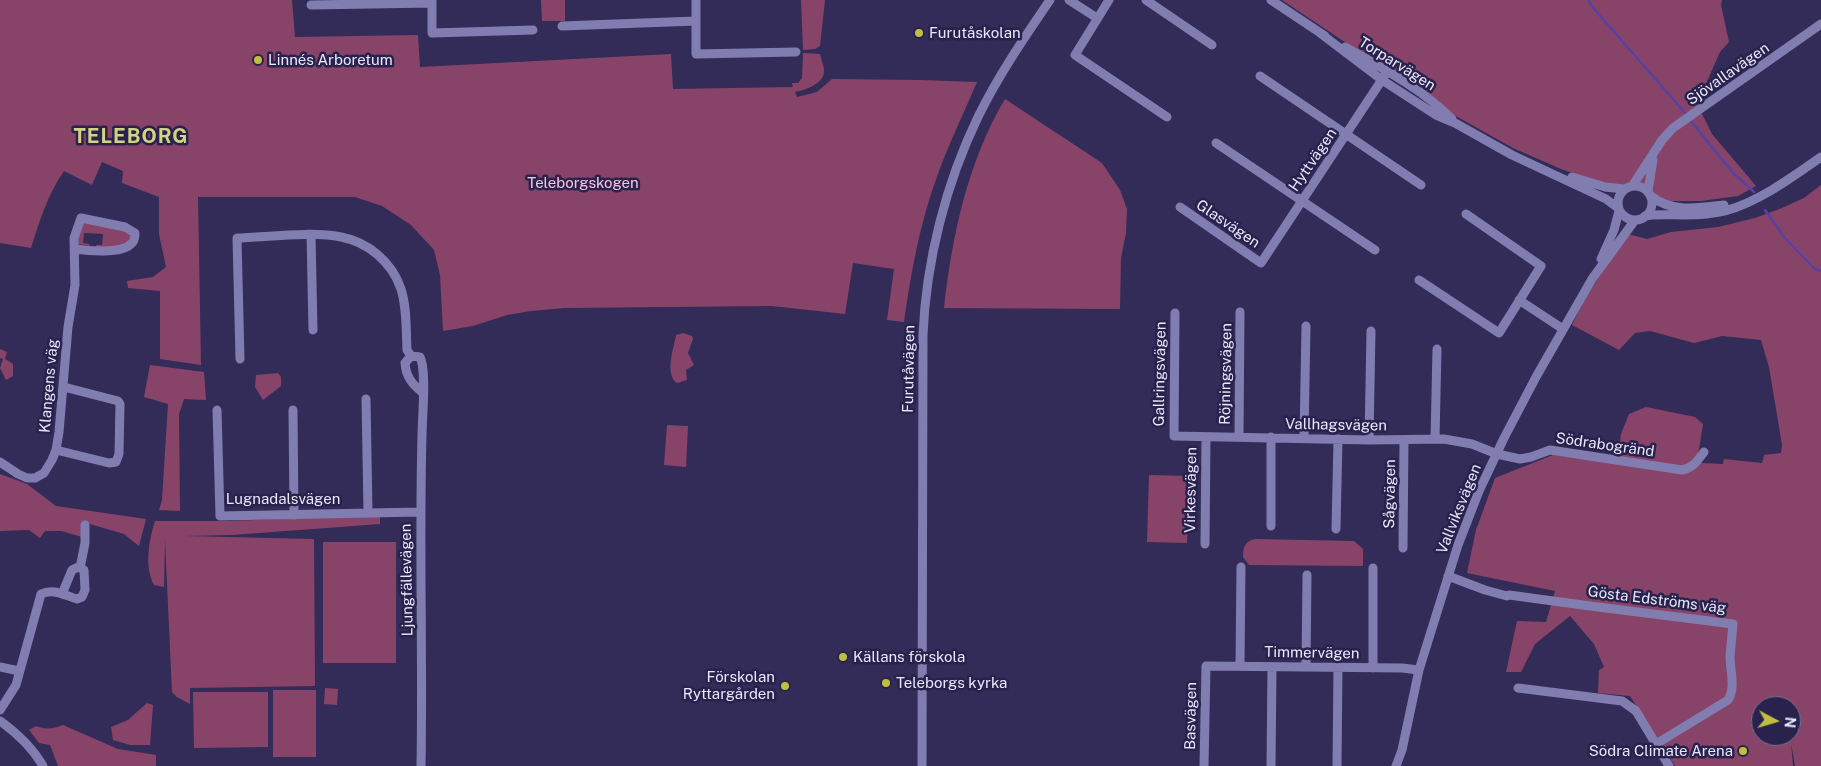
<!DOCTYPE html>
<meta charset="utf-8">
<style>
body{margin:0}
#map{position:relative;width:1821px;height:766px;overflow:hidden;background:#332c58;font-family:"Public Sans",sans-serif}
canvas{display:block}
.north{position:absolute;left:1751px;top:696px;width:50px;height:50px;box-sizing:border-box;background:#29224c;border:1px solid #757193;border-radius:50%;rotate:96deg;font-size:14px;font-weight:700;line-height:20px;text-align:center;color:#e8e7fd}
.north::after{content:'';display:block;margin:auto;width:18px;height:22px;background:#bfbe41;clip-path:polygon(50% 0,100% 100%,50% 72%,0 100%)}
</style>
<div id="map">
<canvas width="1821" height="766"></canvas>
<div class="north">N</div>
</div>
<script>
const ctx = document.querySelector('canvas').getContext('2d');
ctx.lineJoin = 'round';
function fill(path, color) { ctx.fillStyle = color; ctx.fill(path, 'evenodd'); }
function trace(path, color, width, dash) { ctx.strokeStyle = color; ctx.lineWidth = width; ctx.lineCap = dash ? 'butt' : 'round'; ctx.setLineDash(dash || []); ctx.stroke(path); }
function write(font, color, halo, rows, align = 'center') {
  ctx.font = font + ' "Public Sans",sans-serif'; ctx.lineWidth = 5; ctx.setLineDash([]); ctx.textBaseline = 'middle'; ctx.strokeStyle = halo; ctx.fillStyle = color; for (const [text, x, y, turn = 0] of rows) {
    ctx.save(); ctx.translate(x, y); ctx.rotate((+turn || 0) * Math.PI / 180); ctx.textAlign = isNaN(turn) ? turn : align; if (halo) ctx.strokeText(text, 0, 0); ctx.fillText(text, 0, 0); ctx.restore();
  }
}
fill(new Path2D(`
 M0 0H292L295 37 418 35 420 67 671 54 673 89 793 87 792 83H798L802 78 803 53 820 54C821 59 824 66 824 70 825 84 805 90 795 92L797 97 817 92 832 79 919 80 977 82C964 113 949 143 938 174 920 222 911 272 904 322L887 320 894 269 853 263 845 314 772 306 564 308 531 311 507 315 473 326 443 331 440 275 434 250 411 225 382 206 355 197H198L201 365 160 359V291L128 288 127 281 153 277 166 267 159 234V197L122 183 123 171 102 162 92 185 64 171C48 194 39 222 31 248L0 243Z
 M541 0H565V21H542Z
 M801 0H825L820 46 815 49 803 50Z
 M1282 0H1722L1721 5 1729 42 1720 52 1697 104 1712 134 1756 186 1738 196 1701 201H1670L1658 198 1642 183 1632 182 1621 186 1608 185 1561 169 1513 148 1454 115Z
 M1005 99 1102 163 1120 190 1127 209 1126 233 1121 258 1120 309 944 308C952 236 968 161 1005 99Z
 M1821 185V766H1795L1791 743 1793 766H1675L1630 696 1598 693 1599 670 1604 667 1594 644 1570 616 1535 644 1521 672H1506L1517 621 1546 622 1555 591 1467 573 1476 530 1495 478 1553 455 1617 464 1621 434 1629 414 1646 407 1695 417 1703 424 1698 456 1701 463 1723 464 1724 459 1762 463 1764 455 1781 453 1782 445 1769 367 1761 340 1722 336 1694 343 1650 331 1635 333 1619 350 1572 325C1588 293 1607 263 1628 234L1647 239 1671 232 1718 227 1755 218 1782 208 1804 198ZM1761 706H1791V736H1761Z
 M85 222 112 225 131 234V240L117 246 96 248V245H102L103 234 84 233 83 243 90 244 89 246 78 244 79 230Z
 M683 333 692 336 693 339 688 353 694 365 686 370 687 380 677 383C664 374 674 348 676 335Z
 M0 349 7 352 5 359 13 364V376L6 380 0 368 3 359 0 358Z
 M150 365 204 372 206 400 184 399 179 414 180 511 159 510 162 500 168 404 144 397Z
 M278 373 281 377V386L263 400 255 387 256 375Z
 M667 425 688 426 686 467 664 465Z
 M0 474 27 484 56 506 146 519 139 546 124 534 83 522 82 537 61 531H45L40 538 29 530 0 531Z
 M1149 475 1189 476 1187 543 1147 542Z
 M380 515V524L232 535 184 536 314 539 315 686 190 688V704L177 697 172 692 165 540 164 587 154 585C144 567 149 540 155 521H229Z
 M1255 539 1354 541 1363 549V566L1249 565 1243 557C1243 547 1245 541 1255 539Z
 M323 542H396V663H323Z
 M325 688 338 689 337 705 324 704Z
 M273 690H316V757H273Z
 M193 692H268V747L194 748Z
 M147 703 153 705 150 745H130L113 740 111 727 128 720Z
 M63 725 118 749 156 755V766H58L50 745 39 743 29 730 36 726C47 730 53 729 63 725Z`), '#884468');
trace(new Path2D(`
 M1588 0 1594 9 1687 115
 M1690 120 1733 173 1754 192
 M1765 210 1784 237 1815 269 1821 271`), '#5642a2', 2.5);
trace(new Path2D(`
 M432 0V33L533 30
 M696 0V54L796 52
 M1069 0 1097 18
 M1109 0 1075 55 1167 117
 M1146 0 1212 45
 M1271 0 1325 36
 M311 5 432 3
 M562 26 696 21
 M1320 33 1382 80 1436 115 1455 123 1512 155 1606 199 1618 208
 M1345 47C1382 68 1422 89 1452 119
 M1260 76 1421 185
 M1216 143 1375 250
 M1572 177 1605 187 1624 189
 M1633 185 1662 140 1673 128 1821 24
 M1618 203a17 17 0 1 1 34 0a17 17 0 1 1-34 0Z
 M1648 191 1653 160
 M1651 196C1671 213 1700 208 1724 205
 M1180 207 1261 263 1387 72
 M1645 216 1652 215C1676 214 1701 217 1725 211 1760 201 1791 178 1821 157
 M311 235 313 330
 M1601 259 1614 230 1619 211
 M1419 280 1499 333 1541 266 1466 214
 M1519 300 1563 329
 M1175 313 1174 436 1369 440 1444 439 1472 444 1497 454 1520 459 1531 457 1550 450 1682 470C1693 468 1698 460 1704 452
 M240 359 237 238C268 237 312 231 341 237 368 242 392 262 401 289 407 308 406 330 407 350L411 356
 M366 399 368 512
 M217 410 220 516 420 512
 M293 410 294 515
 M1239 437 1240 312
 M1304 438 1306 326
 M1435 439 1437 349
 M1369 440 1371 331
 M56 450 109 463 116 462 119 454 120 404 118 401 64 387
 M0 462 18 474 27 478H35L44 473 52 460 56 450 59 432 68 327 75 285 74 238 81 218 125 227 135 233C135 237 134 242 131 244 121 254 88 251 75 249
 M1271 526V437
 M1336 529 1338 439
 M1205 544 1206 437
 M1403 548 1404 440
 M80 568 85 543V525
 M1373 568V668
 M1448 576 1485 590 1507 596 1509 595 1590 606 1733 624C1732 634 1731 645 1730 656 1730 671 1736 687 1728 700L1656 744
 M1240 666 1241 567
 M0 667 19 671
 M1306 667 1307 575
 M1518 688 1622 701 1636 711 1669 766
 M0 710 16 685 41 594C53 588 64 595 77 599L82 597 85 590 84 570 78 567 72 570 62 594
 M0 721C18 734 32 747 43 766
 M421 766C423 656 419 546 422 436 422 418 427 370 420 357L411 356 405 363C406 377 412 384 423 393
 M922 766 923 335C926 261 946 183 978 117 998 76 1024 38 1050 0
 M1204 766 1206 666 1402 668 1419 670
 M1271 766 1272 667
 M1337 766 1338 668
 M1396 766 1402 750 1419 670 1458 545 1479 491 1504 438 1536 377 1592 279 1635 220`), '#827db0', 9);
for (const [x, y, r, color] of [
 [919,33,5,"#bfbe41"],
 [258,60,5,"#bfbe41"],
 [843,657,5,"#bfbe41"],
 [886,683,5,"#bfbe41"],
 [785,686,5,"#bfbe41"],
 [1743,751,5,"#bfbe41"]
]) { const dot = new Path2D(); dot.arc(x, y, r, 0, 2 * Math.PI); ctx.fillStyle = color; ctx.fill(dot); trace(dot, '#29224c', 2); }
write('15px', '#e8e7fd', '#29224c', [
 ["Furutåskolan",929,33],
 ["Linnés Arboretum",268,60],
 ["Källans förskola",853,657],
 ["Förskolan",775,677,"right"],
 ["Ryttargården",775,694,"right"],
 ["Teleborgs kyrka",896,683],
 ["Södra Climate Arena",1733,751,"right"]
], 'left');
write('15px', '#e8e7fd', '#29224c', [
 ["Torparvägen",1397,64,32],
 ["Sjövallavägen",1728,74,-35],
 ["Hyttvägen",1313,160,-56],
 ["Glasvägen",1228,224,34],
 ["Furutåvägen",909,369,-89],
 ["Gallringsvägen",1160,374,-89],
 ["Röjningsvägen",1226,374,-89],
 ["Klangens väg",49,386,-85],
 ["Vallhagsvägen",1336,425,1],
 ["Södrabogränd",1605,445,8],
 ["Virkesvägen",1191,490,-89],
 ["Sågvägen",1390,494,-89],
 ["Lugnadalsvägen",283,499],
 ["Vallviksvägen",1459,509,-68],
 ["Ljungfällevägen",407,580,-91],
 ["Gösta Edströms väg",1657,600,7],
 ["Timmervägen",1312,653,1],
 ["Basvägen",1191,716,-89]
]);
write('15px', '#fbc3dd', '#29224c', [
 ["Teleborgskogen",583,183]
]);
ctx.letterSpacing = '1px';
write('bold 20px', '#d2d385', '#29224c', [
 ["TELEBORG",131,137]
]);
ctx.letterSpacing = '0px';
</script>
